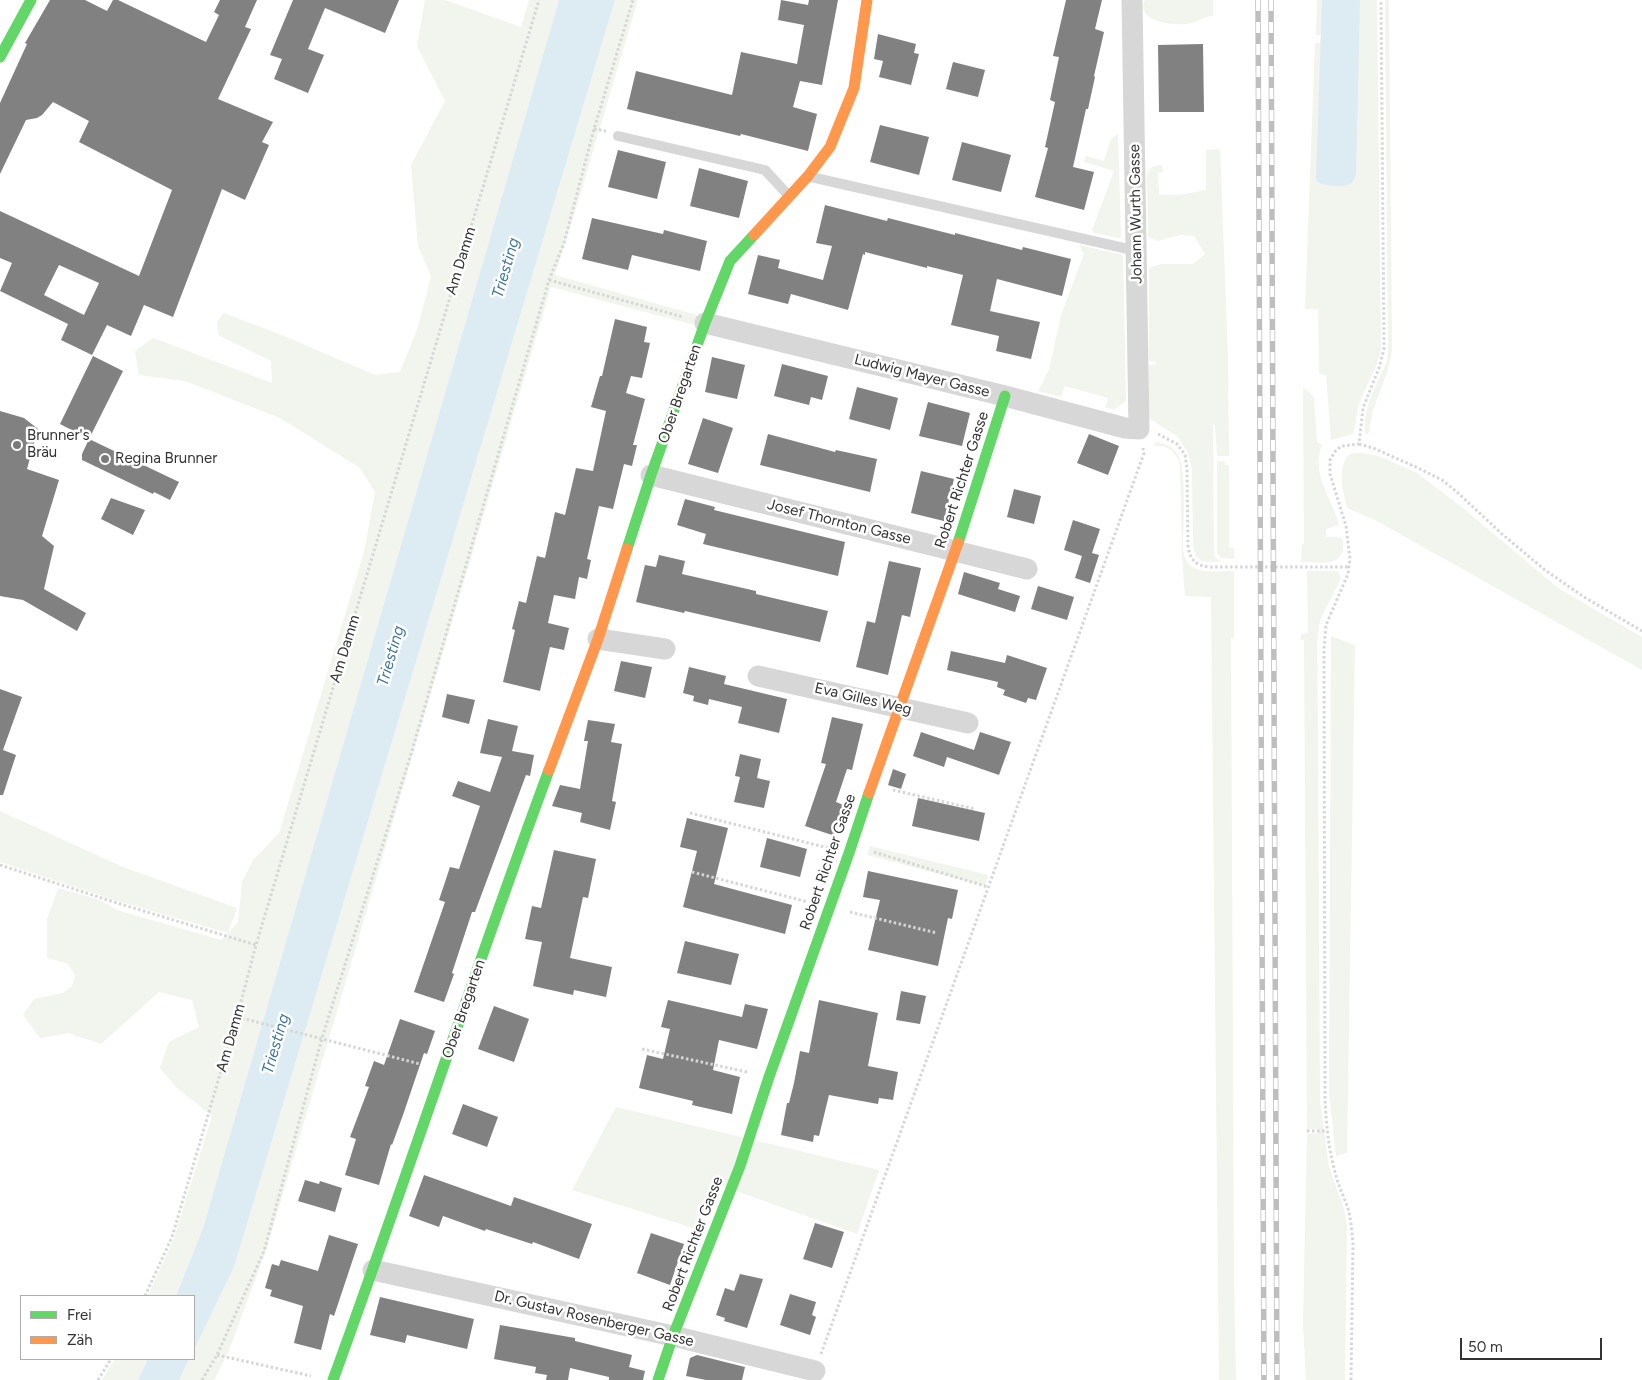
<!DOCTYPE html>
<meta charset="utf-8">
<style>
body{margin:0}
#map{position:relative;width:1642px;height:1380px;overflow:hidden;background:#fff;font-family:Figtree,sans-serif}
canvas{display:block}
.legend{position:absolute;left:20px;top:1295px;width:175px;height:65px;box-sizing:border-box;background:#fff;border:1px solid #adadad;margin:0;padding:6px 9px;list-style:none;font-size:15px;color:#333}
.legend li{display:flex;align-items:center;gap:10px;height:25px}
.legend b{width:25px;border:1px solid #adadad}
.scale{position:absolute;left:1460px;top:1338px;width:142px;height:22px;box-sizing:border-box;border:2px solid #333;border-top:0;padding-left:6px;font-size:15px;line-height:18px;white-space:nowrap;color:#333;-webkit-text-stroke:4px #fff;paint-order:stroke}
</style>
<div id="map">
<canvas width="1642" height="1380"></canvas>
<ul class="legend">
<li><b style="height:6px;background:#63d668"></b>Frei</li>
<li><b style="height:6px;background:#ff974d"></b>Zäh</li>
</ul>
<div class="scale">50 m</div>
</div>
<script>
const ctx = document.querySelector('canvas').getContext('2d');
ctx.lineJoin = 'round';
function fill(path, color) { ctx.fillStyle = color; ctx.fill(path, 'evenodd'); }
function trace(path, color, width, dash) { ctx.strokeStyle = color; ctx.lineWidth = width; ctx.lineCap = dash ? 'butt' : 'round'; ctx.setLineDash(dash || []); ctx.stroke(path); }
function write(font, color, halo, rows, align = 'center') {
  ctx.font = font + ' Figtree,sans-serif'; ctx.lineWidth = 5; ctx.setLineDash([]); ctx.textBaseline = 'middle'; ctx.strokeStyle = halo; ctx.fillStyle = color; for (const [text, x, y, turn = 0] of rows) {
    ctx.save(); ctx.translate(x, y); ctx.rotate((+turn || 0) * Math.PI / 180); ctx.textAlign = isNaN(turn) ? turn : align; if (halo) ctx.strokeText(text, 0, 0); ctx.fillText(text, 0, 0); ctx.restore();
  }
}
fill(new Path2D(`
 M425 0H445L521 27 529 0H559L203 1228 176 1296H148L174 1238 212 1116 177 1088 160 1068 169 1042 199 1027 192 1000 159 992 101 1044 68 1033 40 1038 23 1015 34 999 63 993 72 986 75 975 68 964 47 958V919L58 888 100 900 117 910 221 940 228 933 114 900 0 862V811L123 867 237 908 228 933 238 922 242 882 253 860 279 833 364 552 375 492 360 468 280 418 185 381 139 375 135 351 153 338 272 383 271 361 218 335 217 322 224 313 284 336 375 375 400 372 418 327 431 276 418 246 411 165 445 101 417 46Z
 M615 0H638L577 205 555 275 697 315 694 325 551 287 266 1251 228 1353 214 1380H179L189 1359H194V1350L234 1267Z
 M1145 0H1213V16C1205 16 1199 21 1191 23 1177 27 1134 22 1145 0Z
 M1317 0H1377L1381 348C1379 366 1367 382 1361 399 1356 410 1357 423 1353 434L1331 440 1326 376 1319 373 1318 309H1305L1315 43H1320L1321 35H1316Z
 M1385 0H1389L1392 349C1389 379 1371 404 1369 433L1366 435C1360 411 1378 383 1387 361L1388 353Z
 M1118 134 1121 237 1118 238 1094 233 1092 230 1114 171 1084 162 1086 156 1104 161 1111 139Z
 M1220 149 1228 357 1229 456H1217L1215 425H1213L1214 555 1218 560 1222 562C1206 562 1196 565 1193 546L1192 470 1188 453 1178 437 1150 419 1148 416 1149 365 1156 364V362L1149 361V268L1161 264H1193L1205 254 1194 236 1181 235 1158 241 1148 237 1147 176C1149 167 1152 166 1162 165L1163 172 1158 173 1159 195H1179L1206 190V150Z
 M1079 245 1123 255 1126 401 1115 409 1105 408 1108 398 1065 386 1061 397 1038 391 1049 370 1061 315 1084 254Z
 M1303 388 1308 391 1314 398 1317 442 1322 445C1310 473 1332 498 1339 525L1326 529V537H1337L1343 539C1346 569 1323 562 1301 562L1302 544H1304Z
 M1155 442C1164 443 1173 446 1178 455 1187 469 1183 529 1183 549 1186 577 1213 571 1234 571V638H1231L1234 1282 1236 1380H1219L1211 597 1185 596 1182 556 1180 464C1176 452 1167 444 1154 446Z
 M1355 453H1363L1379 456 1417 473 1463 508 1558 588 1642 637V670L1377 521 1347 508C1343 491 1337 471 1348 455Z
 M1217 461H1225V465H1229V548H1234V559L1221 558 1217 553Z
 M1307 571H1336L1339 573 1341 578 1322 616 1319 625 1317 644 1318 735 1320 1101 1329 1167 1344 1209 1347 1225 1345 1380H1306L1303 1323 1307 1134 1319 1133V1129H1307L1304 640H1301V634L1308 633Z
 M1331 636 1355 645 1347 1153 1336 1156 1329 1093Z
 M870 846 988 875 985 886 867 855Z
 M616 1107 879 1170 857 1234 719 1185 696 1229 572 1190Z
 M115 1359H148L138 1380H102Z`), '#f1f5ed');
fill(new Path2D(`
 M559 0H615L234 1267 194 1350V1296H176L203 1228Z
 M1322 0H1360L1356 174C1355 177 1354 182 1350 184 1343 188 1322 186 1317 181L1316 178Z
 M148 1359H189L179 1380H138Z`), '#ddebf3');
fill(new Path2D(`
 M50 0H85L107 11 113 0H118L206 42 219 15 214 12 220 0H257L245 27 251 29 218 99 273 122 262 142 269 145 245 200 222 189 173 317 144 305 131 336 107 325 92 355 61 340 68 324 0 291 12 263 0 258V211L139 276 172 190 79 142 89 121 53 102 42 115 37 118 26 120 0 174V103L27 44 25 43ZM59 265 99 283 84 315 44 295Z
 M293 0H399L385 33 325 8 308 49 324 55 308 93 274 79 282 59 270 55Z
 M781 0 808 5 809 0H838L822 85 800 81 793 107 817 114 808 151 741 134 740 136 627 109 636 71 732 95 741 52 797 64 804 25 778 20Z
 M1066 0H1102L1095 29 1104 32 1094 76 1095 77 1088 109H1086L1073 167 1094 172 1084 210 1035 197 1048 148 1045 147 1055 102 1050 100 1059 57 1053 56Z
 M878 34 916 44 914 53 919 54 911 85 879 77 883 61 874 59Z
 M1203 44 1204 112H1159L1158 45Z
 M953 62 985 70 978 97 946 89Z
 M880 125 929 137 919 175 870 162Z
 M962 142 1011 155 1001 192 952 180Z
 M618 150 666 162 657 199 608 187Z
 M699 168 748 181 739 218 690 206Z
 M825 205 887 221 888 218 955 235V233L1022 250 1023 247 1071 259 1062 296 997 279 990 311 1040 322 1031 359 996 351 999 336 951 325 963 275 927 266V268L865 252V255L863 254 848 310 791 294 788 304 748 294 758 255 780 260 778 268 823 280 832 246 816 243Z
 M592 218 663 234 664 230 707 241 700 271 632 255 628 270 582 259Z
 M615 319 647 327 644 342 650 343 642 378 631 376 626 393 645 399 633 445H637L632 466 624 464 613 509 599 506 587 559 591 560 587 579 579 577 575 599 554 595 548 623 569 628 564 650 550 647 540 691 503 682 515 630 512 629 519 601 526 603 537 556 545 558 555 512 565 515 576 468 593 471 606 411 591 407 600 376H602Z
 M93 356 123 371 89 439 60 424Z
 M712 357 745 365 737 399 705 392Z
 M782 364 828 376 822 400 811 397 809 405 774 396Z
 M857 387 898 398 890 430 849 419Z
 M928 402 970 413 962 446 919 436Z
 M0 411 24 418 38 429 27 469 59 480 42 536 54 546 44 589 86 613 77 631 23 600 0 596Z
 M703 418 733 428 718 473 688 464Z
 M768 434 835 452 836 450 877 459 870 492 760 465Z
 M1089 434 1119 446 1108 475 1077 463Z
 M89 439 179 482 170 500 154 492 153 494 82 460V454Z
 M921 471 954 479 944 521 911 513Z
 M1014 489 1041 496 1034 524 1007 517Z
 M111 498 145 510 133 535 101 519Z
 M685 499 715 507 714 510 845 542 838 576 703 544 706 534 677 525Z
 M1073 520 1100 529 1092 553 1099 555 1090 583 1075 578 1082 556 1064 550Z
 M659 555 685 561 682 574 756 591V594L828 611 820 642 685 611 684 613 636 602 645 565 656 567Z
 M889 561 921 568 910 617 902 615 888 675 856 667 867 621 875 623Z
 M964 572 1000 583 998 589 1020 596 1015 612 958 594Z
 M1038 586 1074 597 1067 620 1031 609Z
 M951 651 1005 663 1007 655 1047 668 1036 700 1028 698 1026 703 1003 695 1005 690 997 687 998 682 947 670Z
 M621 661 652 667 645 698 614 691Z
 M689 667 726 676 724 684 787 699 779 733 738 723 742 707 709 699 708 705 693 701 694 696 683 693Z
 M0 689 22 697 3 750 16 755 3 795H0Z
 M447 694 475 700 469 724 442 717Z
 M832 717 863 724 852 770 847 769 836 802 846 806 835 836 805 826 826 764 821 763Z
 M488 719 518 726 512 751 534 755 530 776 526 775 475 912H472L452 973 454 974 444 1002 414 992 445 902 439 900 450 867 459 869 480 806 452 796 458 781 490 792 502 757 480 753Z
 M588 720 615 724 611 742 622 744 612 801 616 802 610 830 580 822 582 813 552 806 560 785 580 789 588 741H584Z
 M921 732 974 750 980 732 1011 742 999 775 947 757 944 767 913 756Z
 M740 754 761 759 757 778 770 781 764 808 734 802 740 777 735 776Z
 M893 769 906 774 901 789 888 785Z
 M918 798 985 813 979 841 912 826Z
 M687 818 728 828 714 884 792 905 785 934 683 907 697 851 680 847Z
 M767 838 807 849 800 877 760 867Z
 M554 850 596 859 588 898 583 897 570 958 612 967 606 997 574 990 573 995 533 986 542 942 525 939 532 906 541 908Z
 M868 871 958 890 952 919 948 918 938 966 868 950 880 900 863 897Z
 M685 941 739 954 731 985 677 973Z
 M901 991 926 996 920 1024 896 1020Z
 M668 1000 742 1017 745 1004 768 1009 757 1049 719 1040 713 1070 740 1077 732 1114 692 1105 693 1101 639 1088 647 1055 663 1059 670 1029 661 1027Z
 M819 1000 878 1013 868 1066 898 1072 893 1100 879 1098 878 1104 829 1095 819 1136 814 1135 813 1142 781 1135 787 1103H789L794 1083 800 1051 809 1053Z
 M494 1006 529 1019 514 1062 478 1049Z
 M400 1019 435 1031 427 1054 424 1053 403 1115 392 1145 391 1144 379 1185 345 1175 356 1139 350 1137 369 1087 365 1086 374 1061 384 1065Z
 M463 1104 498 1117 487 1147 452 1134Z
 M424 1175 511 1206 514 1197 592 1224 579 1259 533 1242 532 1244 486 1229 485 1231 443 1216 439 1227 409 1216Z
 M305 1180 319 1184 320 1181 342 1188 335 1212 298 1201Z
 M815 1223 844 1232 832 1268 803 1259Z
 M651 1233 684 1244 670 1285 637 1273Z
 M329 1235 358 1244 334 1316 330 1314 321 1350 294 1343 303 1306 270 1296 272 1290 265 1288 272 1264 279 1266 281 1260 318 1271Z
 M740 1274 763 1279 747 1328 724 1321 725 1318 716 1315 725 1288 734 1291Z
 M790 1294 816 1302 812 1315 816 1317 810 1335 780 1325Z
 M380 1297 474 1319 467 1349 407 1335 405 1343 370 1335Z
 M500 1325 575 1338V1341L632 1355 629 1367 645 1371 643 1380H609V1377L570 1368 568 1380H546L547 1375 535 1373 536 1367 494 1359Z
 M697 1355 745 1367 742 1380H706L686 1376 690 1358Z`), '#818181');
trace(new Path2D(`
 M594 129 606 131
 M549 280 683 317
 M1158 434 1177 444 1185 455 1187 469 1188 546C1190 560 1196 566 1210 567H1349
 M1359 444 1373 448 1416 467 1442 480 1457 492 1502 534 1545 570 1584 597 1642 631
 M893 790 975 809
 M690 813 828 848
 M874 852 988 887
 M0 865 114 902 256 945
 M692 872 808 902
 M850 912 937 933
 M237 1017 420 1064
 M642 1049 747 1072
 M1307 1131H1327
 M145 1296 172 1237 237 1017 256 945 539 0
 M821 1354 1144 453 1143 448
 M217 1355 311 1376
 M98 1380 111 1359
 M202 1380 217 1355 264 1251 322 1038 411 754 549 280 564 243 594 129 633 0
 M1351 1380 1353 1243C1352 1233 1351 1222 1349 1212 1346 1201 1340 1190 1337 1179 1329 1153 1326 1125 1325 1098L1324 649 1326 625 1348 574 1350 559 1346 526 1330 474V460L1336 450 1342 446 1359 444 1363 408 1379 368 1384 349 1381 0`), '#d6d6d6', 3, [2.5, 2.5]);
trace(new Path2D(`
 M618 136 765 170 789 196
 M811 177 1137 251`), '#d7d7d7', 10);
trace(new Path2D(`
 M705 323 1005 396 1125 428 1139 429 1132 0
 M651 475 1027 569
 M598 639 665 649
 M758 676 968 723
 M373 1270 673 1336 815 1371`), '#d7d7d7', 21);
trace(new Path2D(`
 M0 57 31 0
 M958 543 1005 396
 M627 549 651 475 705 323 730 261 754 235
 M333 1380C407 1177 474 972 549 770
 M658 1380 673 1336 740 1166 769 1077 849 853 869 793`), '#63d668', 11);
trace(new Path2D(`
 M754 235 808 176 830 147 854 88 867 0
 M549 770 598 639 627 549
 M869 793 958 543`), '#ff974d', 11);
const rail = new Path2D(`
 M1258 0 1264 1380
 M1271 0 1277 1380`);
trace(rail, '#bebebe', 5.5);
trace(rail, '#fff', 4, [11]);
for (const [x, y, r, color] of [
 [17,445,5,"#7a7a7a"],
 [105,459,5,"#7a7a7a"]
]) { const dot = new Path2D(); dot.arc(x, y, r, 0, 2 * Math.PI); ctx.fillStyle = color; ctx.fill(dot); trace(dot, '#fff', 2); }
write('15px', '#333', '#fff', [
 ["Johann Wurth Gasse",1136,214,-91],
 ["Am Damm",461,261,-73],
 ["Ludwig Mayer Gasse",922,376,14],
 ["Ober Bregarten",680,394,-71],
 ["Robert Richter Gasse",962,480,-72],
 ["Josef Thornton Gasse",839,522,14],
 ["Am Damm",345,649,-73],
 ["Eva Gilles Weg",863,699,13],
 ["Robert Richter Gasse",828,862,-71],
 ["Ober Bregarten",464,1009,-71],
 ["Am Damm",231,1038,-74],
 ["Robert Richter Gasse",693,1244,-69],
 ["Dr. Gustav Rosenberger Gasse",594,1319,13]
]);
write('15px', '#333', '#fff', [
 ["Brunner's",27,436],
 ["Bräu",27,453],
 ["Regina Brunner",115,459]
], 'left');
write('italic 16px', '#3f7597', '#fff', [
 ["Triesting",506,268,-74],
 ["Triesting",391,656,-74],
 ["Triesting",276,1044,-74]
]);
</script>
